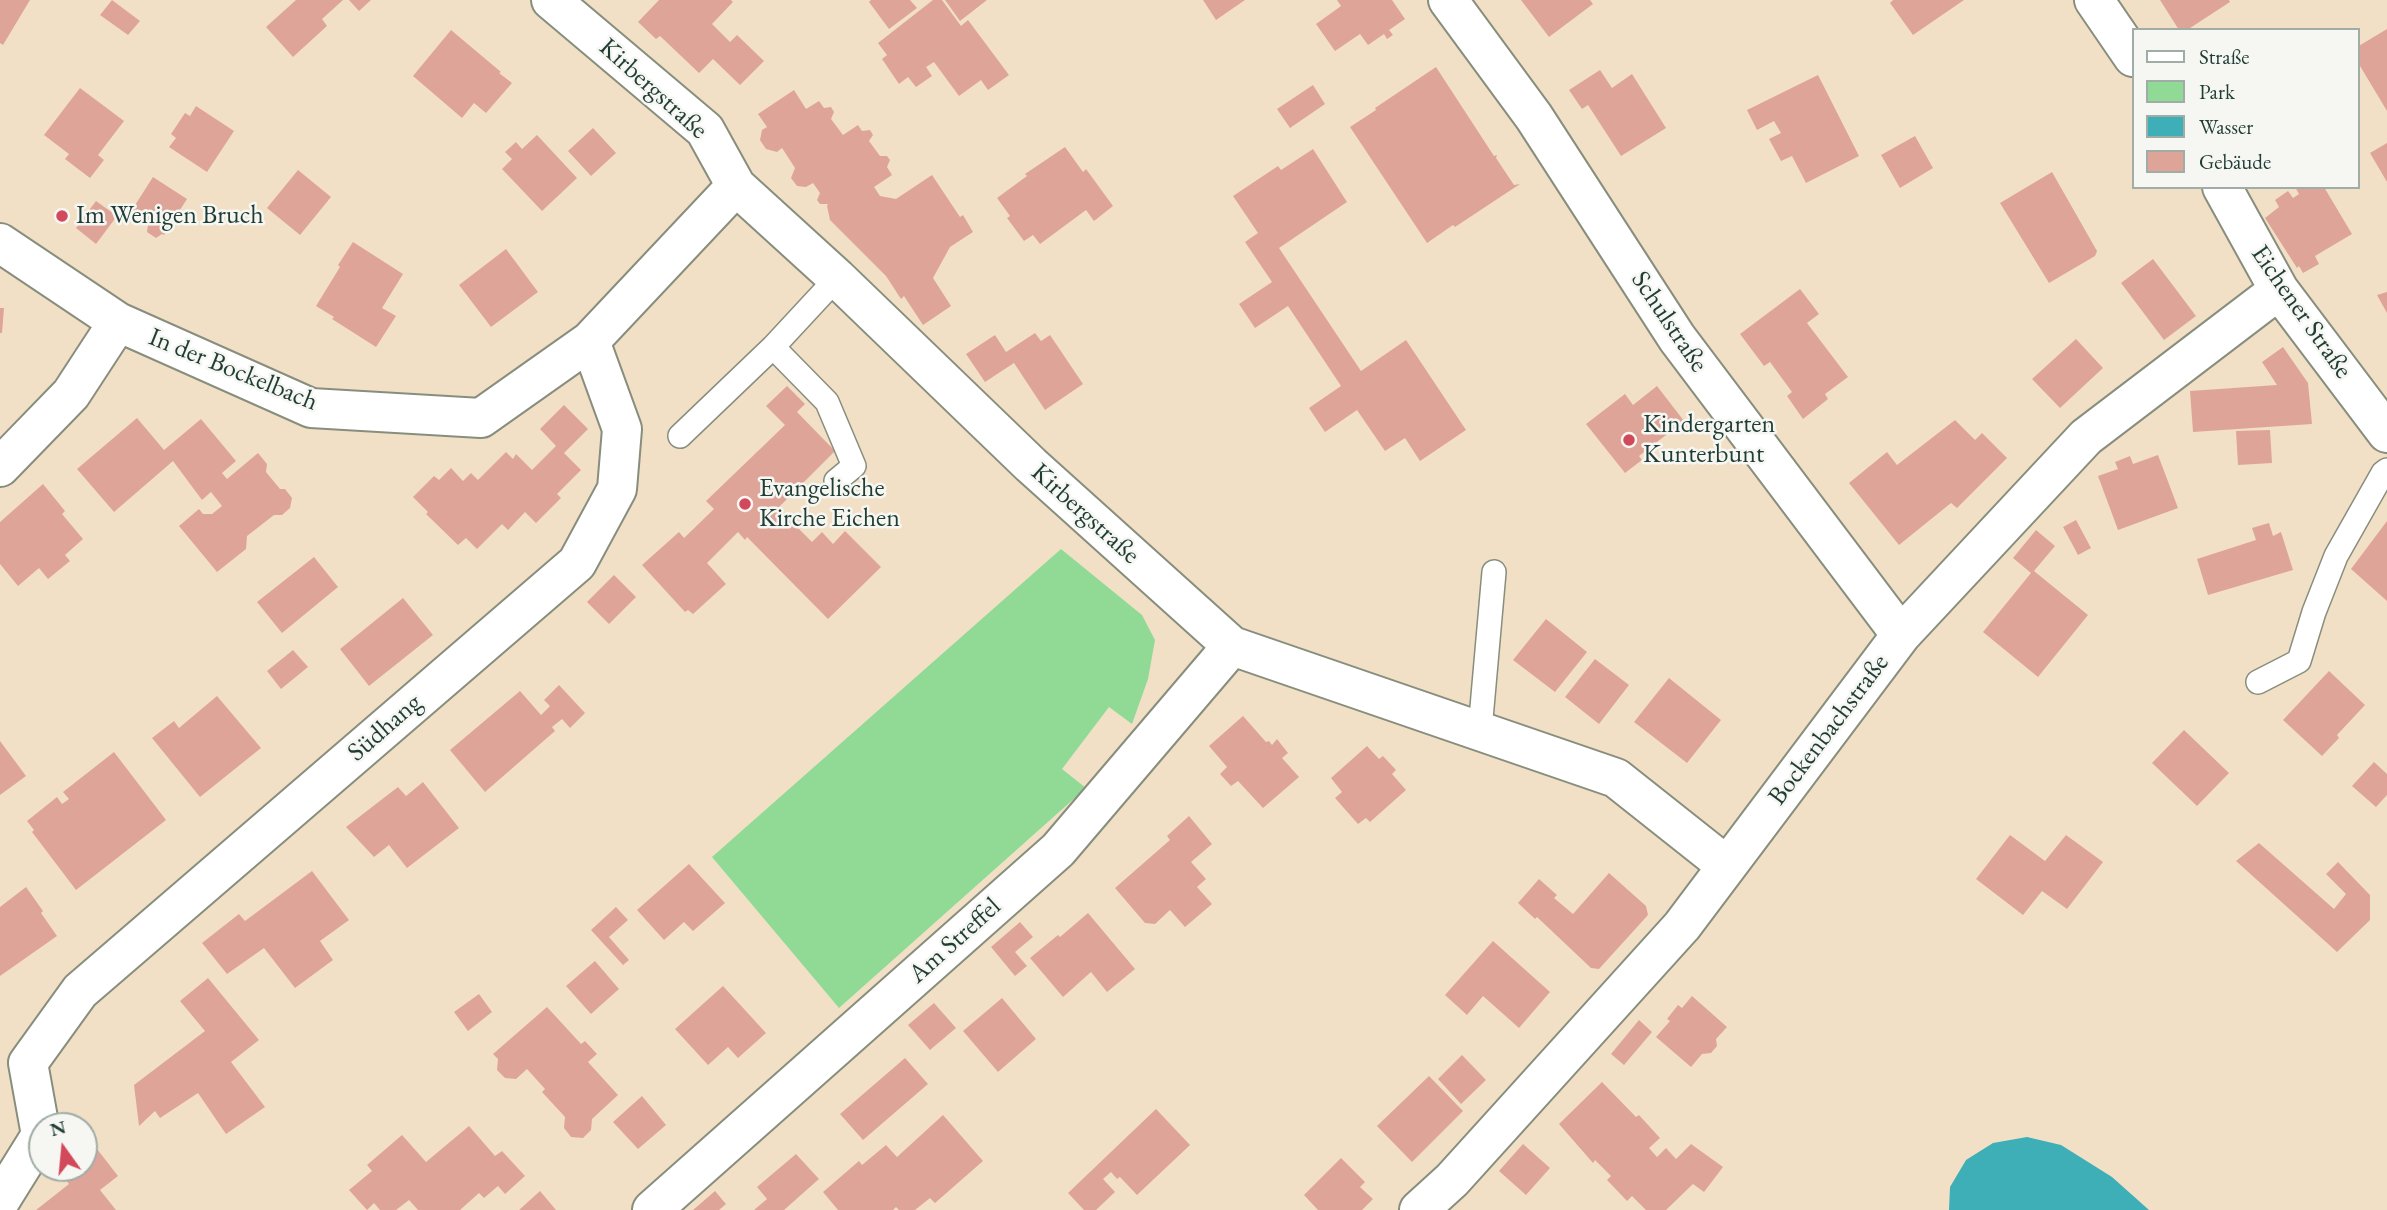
<!DOCTYPE html>
<meta charset="utf-8">
<style>
body{margin:0}
#map{position:relative;width:2387px;height:1210px;overflow:hidden;background:#f2e0c6;font-family:"EB Garamond",serif}
canvas{display:block}
.legend{position:absolute;left:2132px;top:28px;width:228px;height:161px;box-sizing:border-box;background:#f6f6f2;border:2px solid #a0aca6;margin:0;padding:9px 12px;list-style:none;font-size:21px;color:#1f3d34}
.legend li{display:flex;align-items:center;gap:14px;height:35px}
.legend b{width:35px;border:2px solid #a0aca6}
.north{position:absolute;left:28px;top:1112px;width:70px;height:70px;box-sizing:border-box;background:#f6f6f2;border:2px solid #a0aca6;border-radius:50%;rotate:345deg;font-size:19px;font-weight:700;line-height:28px;text-align:center;color:#1f3d34}
.north::after{content:'';display:block;margin:auto;width:24px;height:32px;background:#d1495b;clip-path:polygon(50% 0,100% 100%,50% 72%,0 100%)}
</style>
<div id="map">
<canvas width="2387" height="1210"></canvas>
<ul class="legend">
<li><b style="height:9px;background:#fff"></b>Straße</li>
<li><b style="height:19px;background:#90da96"></b>Park</li>
<li><b style="height:19px;background:#3eaeb7"></b>Wasser</li>
<li><b style="height:19px;background:#dfa498"></b>Gebäude</li>
</ul>
<div class="north">N</div>
</div>
<script>
const ctx = document.querySelector('canvas').getContext('2d');
ctx.lineJoin = 'round';
function fill(path, color) { ctx.fillStyle = color; ctx.fill(path, 'evenodd'); }
function trace(path, color, width, dash) { ctx.strokeStyle = color; ctx.lineWidth = width; ctx.lineCap = dash ? 'butt' : 'round'; ctx.setLineDash(dash || []); ctx.stroke(path); }
function write(font, color, halo, rows, align = 'center') {
  ctx.font = font + ' "EB Garamond",serif'; ctx.lineWidth = 5; ctx.setLineDash([]); ctx.textBaseline = 'middle'; ctx.strokeStyle = halo; ctx.fillStyle = color; for (const [text, x, y, turn = 0] of rows) {
    ctx.save(); ctx.translate(x, y); ctx.rotate((+turn || 0) * Math.PI / 180); ctx.textAlign = isNaN(turn) ? turn : align; if (halo) ctx.strokeText(text, 0, 0); ctx.fillText(text, 0, 0); ctx.restore();
  }
}
fill(new Path2D(`
 M1061 549 1142 615 1155 640 1148 679 1132 724 1109 707 1062 769 1086 788 839 1008 712 857Z`), '#90da96');
fill(new Path2D(`
 M2027 1137 2061 1145 2112 1177 2149 1210H1949L1950 1187 1966 1160 1993 1143Z`), '#3eaeb7');
fill(new Path2D(`
 M0 0H30L3 45 0 43Z
 M112 0 140 21 128 35 100 15Z
 M296 0H343L322 19 327 26 293 57 266 27Z
 M349 0H371L359 11Z
 M659 0H731L733 2 712 24 730 42 737 35 764 61 740 85 713 59 699 73 660 36 656 39 638 22Z
 M871 0H910L917 8 889 29 869 2Z
 M933 0H942L961 26 968 20 1009 75 988 90 981 80 959 96 934 62 926 67 932 76 916 87 908 77 899 84 882 59 887 55 878 43Z
 M945 0H987L960 21Z
 M1203 0H1245L1216 20Z
 M1337 0H1392L1405 19 1389 30 1393 35 1387 39 1384 34 1368 45 1360 34 1335 51 1316 24 1341 6Z
 M1521 0H1590L1593 4 1549 37Z
 M1893 0H1964L1913 35 1890 3Z
 M2160 0H2229L2230 2 2187 30H2179Z
 M2387 29V111L2357 61V47Z
 M451 30 501 72 499 73 512 83 486 113 474 103 462 118 413 76Z
 M1436 67 1494 156 1497 155 1496 158 1514 185 1520 184 1455 227 1453 225 1427 243 1350 127 1376 110 1375 108Z
 M1600 70 1612 88 1632 74 1666 128 1621 156 1588 105 1582 109 1569 90Z
 M1818 75 1859 156 1806 183 1792 156 1781 161 1769 139 1781 133 1774 121 1757 130 1747 110Z
 M1313 85 1325 104 1290 128 1277 109Z
 M80 88 124 121 98 155 104 160 90 178 65 159 69 154 44 135Z
 M794 90 806 109 819 101 824 108 831 107 834 112 831 119 843 135 858 125 862 131 870 130 873 135 869 141 880 156H887L890 160 887 167 892 175 874 187 880 196 896 199 932 175 960 217 963 215 973 232 950 247 933 278 951 306 923 325 904 296 901 299 886 276 830 220 827 206 828 204H820L817 200 820 193 813 183 806 187 797 186 791 178 795 168 782 148 777 152 766 149 760 140 762 130 767 127 758 114Z
 M196 106 234 131 207 172 169 147 176 138 171 134 185 113 190 116Z
 M593 128 616 153 591 176 568 151Z
 M537 135 577 178 542 211 502 169 512 159 505 152 516 142 522 149Z
 M1915 136 1933 168 1900 188 1881 155Z
 M2387 143V182L2370 153Z
 M1065 147 1083 172 1086 169 1113 206 1094 221 1086 210 1040 244 1033 235 1024 241 1007 218 1010 216 997 198 1027 176 1025 174Z
 M1313 149 1347 202 1279 248 1361 371 1406 340 1466 430 1420 461 1405 438 1385 451 1357 410 1325 432 1309 408 1341 386 1288 306 1255 328 1239 304 1272 282 1245 242 1258 233 1233 196 1278 166 1281 170Z
 M298 170 331 197 300 235 267 208Z
 M2052 172 2097 251 2095 256 2049 283 2000 203Z
 M153 177 187 199 164 235 162 234 156 238 147 232 148 225 130 213Z
 M2295 187H2324L2352 234 2315 256 2319 264 2303 273 2299 266 2297 268 2265 218 2279 207 2275 200 2288 191 2293 198 2299 194Z
 M96 201 117 216 96 244 76 228Z
 M353 242 403 274 382 308 396 316 376 347 332 319 334 317 316 306 340 267 338 265Z
 M506 249 538 292 491 327 459 285Z
 M2153 259 2196 316 2164 340 2121 283Z
 M1800 289 1819 314 1807 323 1848 377 1825 394 1828 399 1803 419 1787 396 1792 392 1770 362 1764 366 1740 334Z
 M2387 292V313L2377 295Z
 M0 308H4L2 333H0Z
 M1035 333 1041 341 1050 335 1083 384 1045 410 1014 363 985 382 966 354 995 335 1006 352Z
 M2076 339 2103 368 2060 408 2032 379Z
 M2283 347 2308 383 2312 424 2193 432 2190 391 2277 385 2262 362Z
 M787 386 805 404 797 412 835 451 778 508 812 542 822 532 833 544 845 531 881 567 828 619 747 537 745 540 738 532 707 563 726 584 693 614 688 610 685 612 642 565 679 532 684 538 714 509 706 501 785 425 766 406Z
 M1657 386 1684 421 1639 456 1642 460 1625 473 1586 424 1625 394 1633 405Z
 M564 405 588 429 564 453 581 470 557 494 561 498 536 523 525 512 508 530 502 524 477 549 466 538 458 545 426 514 428 512 413 497 434 476 439 480 451 468 463 481 471 473 478 480 506 452 513 459 516 454 532 470 556 446 540 429Z
 M137 418 164 450 201 419 236 461 222 473 227 479 258 453 267 464 266 472 280 489H285L292 498 290 508 282 515H274L247 536 246 549 217 572 179 526 199 509 203 514H212L222 506 211 492 202 500 173 461 114 512 77 469Z
 M1955 420 1975 440 1982 433 2007 458 1957 508 1951 503 1899 545 1849 483 1887 452 1897 465Z
 M2270 430 2272 463 2238 465 2236 431Z
 M2158 455 2178 508 2118 530 2098 476 2118 469 2115 462 2130 456 2133 464Z
 M43 484 65 511 62 514 83 539 65 555 70 561 48 579 39 568 18 586 0 564V522Z
 M2076 520 2091 548 2078 555 2063 527Z
 M2387 521V601L2351 569Z
 M2269 523 2273 536 2281 532 2293 570 2208 595 2197 559 2256 540 2252 528Z
 M2036 530 2055 546 2034 571 2088 615 2038 677 1983 632 2031 573 2013 558Z
 M314 557 338 587 282 633 257 602Z
 M614 575 636 597 609 624 587 602Z
 M403 598 433 635 369 686 340 649Z
 M1546 619 1587 652 1555 692 1513 660Z
 M293 650 308 667 281 689 267 671Z
 M1595 659 1629 685 1599 724 1565 697Z
 M2329 671 2365 705 2337 735 2339 738 2322 756 2283 720Z
 M1669 678 1721 720 1687 763 1634 722Z
 M559 685 585 713 570 728 562 719 552 727 555 731 485 792 450 750 520 691 541 715 550 706 544 700Z
 M217 696 261 748 200 797 152 738 174 721 179 728Z
 M1243 716 1266 742 1269 741 1272 745 1277 739 1288 753 1282 758 1299 777 1263 808 1238 781 1231 786 1220 774 1227 767 1209 746Z
 M2184 730 2229 773 2197 806 2152 763Z
 M0 741 26 776 0 795Z
 M1367 746 1379 759 1383 756 1396 770 1392 774 1406 790 1370 822 1366 818 1358 824 1335 798 1342 792 1331 778Z
 M114 752 166 820 76 890 32 832 34 830 27 821 57 797 62 804 69 799 63 792Z
 M2374 762 2387 774V795L2376 807 2352 786Z
 M423 782 459 828 407 868 389 845 374 857 346 827 398 787 406 796Z
 M1189 816 1212 844 1191 862 1206 879 1197 887 1212 904 1185 927 1170 910 1155 924 1145 923 1115 888 1170 840 1167 836Z
 M2010 835 2045 861 2066 835 2103 862 2067 909 2042 891 2023 915 1976 879Z
 M2259 843 2334 909 2346 894 2326 874 2338 862 2370 895V920L2337 952 2236 861Z
 M689 864 725 903 693 931 684 922 664 940 637 910Z
 M312 871 349 920 320 941 333 960 295 988 264 948 227 974 202 943 239 914 245 921Z
 M1609 873 1646 906 1648 915 1599 969 1591 968 1537 917 1535 919 1518 903 1539 879 1557 895 1554 898 1573 914Z
 M26 887 43 911 41 913 57 936 0 976V907Z
 M616 907 628 920 609 937 629 960 623 965 591 930Z
 M1088 913 1135 969 1107 992 1091 972 1063 997 1030 958 1058 935 1060 937Z
 M1020 922 1033 937 1015 952 1027 966 1015 976 991 947Z
 M1493 941 1550 992 1519 1028 1483 996 1467 1015 1445 995Z
 M595 961 619 989 591 1014 566 986Z
 M208 978 259 1040 231 1062 265 1107 226 1134 198 1093 160 1118 155 1111 139 1126 134 1085 205 1031 180 1001Z
 M723 986 766 1033 738 1058 728 1047 708 1065 675 1029Z
 M479 994 492 1012 468 1031 454 1012Z
 M1692 996 1727 1027 1716 1039 1717 1046 1711 1053 1702 1054 1691 1067 1656 1037 1670 1021 1667 1019 1678 1005 1682 1008Z
 M1002 998 1036 1039 998 1072 963 1031Z
 M934 1003 956 1028 930 1050 908 1025Z
 M547 1007 581 1044 585 1041 597 1054 588 1062 618 1095 592 1119 591 1130 583 1138 571 1137 564 1128 565 1117 542 1092 545 1089 527 1069 516 1079 505 1078 497 1070 498 1059 493 1054Z
 M1639 1020 1652 1032 1624 1065 1611 1054Z
 M1462 1055 1486 1080 1461 1104 1438 1079Z
 M905 1058 928 1084 863 1140 840 1114Z
 M1429 1076 1463 1111 1412 1162 1377 1126Z
 M1602 1082 1636 1117 1639 1115 1660 1138 1649 1148 1657 1157 1666 1148 1676 1159 1691 1144 1723 1167 1704 1192 1693 1184 1666 1210H1646L1632 1196 1627 1201 1607 1180 1611 1176 1595 1160 1593 1163 1559 1124Z
 M642 1096 666 1125 638 1149 613 1122Z
 M1156 1109 1190 1145 1137 1195 1120 1177 1117 1179 1111 1172 1103 1179 1115 1192 1096 1210H1084L1068 1193Z
 M943 1115 983 1161 935 1203 930 1198 915 1210H899L896 1207 893 1210H838L823 1192 859 1161 862 1165 886 1145 897 1157Z
 M469 1126 495 1156 502 1151 525 1176 505 1194 498 1186 484 1198 479 1193 460 1210H418L409 1200 396 1210H380L374 1203 367 1210 349 1190 372 1171 367 1165 402 1135 426 1162Z
 M90 1140 118 1176 100 1190 116 1210H36L69 1184 57 1168H84V1145Z
 M1523 1144 1550 1168 1526 1195 1499 1171Z
 M796 1154 819 1179 784 1210H754L767 1199 757 1187Z
 M1341 1158 1365 1182 1360 1187 1373 1199 1362 1210H1318L1304 1195Z
 M540 1191 556 1210H519Z
 M715 1191 726 1204 719 1210H693Z`), '#dfa498');
const service = new Path2D(`
 M773 347 827 402 854 466 836 481
 M680 436 773 347 837 278
 M2258 682 2299 661 2314 612 2336 556 2383 473 2387 470
 M1480 730 1494 572`);
const minor = new Path2D(`
 M551 0 705 130 736 186 837 278 1031 465 1232 646 1616 778 1727 866
 M1448 0 1534 117 1677 338 1901 635
 M2094 0 2133 57
 M2222 187 2279 290 2387 433
 M0 243 118 322 311 408 481 418 590 341 736 186
 M0 467 71 394 118 322
 M0 1201 41 1135 28 1063 80 991 577 563 617 489 622 429 590 341
 M652 1210 1058 850 1232 646
 M1419 1210 1452 1180 1682 926 1901 635 2086 437 2279 290`);
trace(service, '#888e7d', 26);
trace(minor, '#888e7d', 42);
trace(service, '#fff', 23);
trace(minor, '#fff', 38);
for (const [x, y, r, color] of [
 [62,216,7,"#d1495b"],
 [1629,440,7,"#d1495b"],
 [745,504,7,"#d1495b"]
]) { const dot = new Path2D(); dot.arc(x, y, r, 0, 2 * Math.PI); ctx.fillStyle = color; ctx.fill(dot); trace(dot, '#f6f6f2', 2.5); }
write('26px', '#1f3d34', '#f6f6f2', [
 ["Kirbergstraße",653,89,42],
 ["Eichener Straße",2301,312,55],
 ["Schulstraße",1669,322,56],
 ["In der Bockelbach",233,370,22],
 ["Kirbergstraße",1085,514,42],
 ["Südhang",385,728,-41],
 ["Bockenbachstraße",1829,730,-53],
 ["Am Streffel",955,941,-42]
]);
write('26px', '#1f3d34', '#f6f6f2', [
 ["Im Wenigen Bruch",76,216],
 ["Kindergarten",1643,425],
 ["Kunterbunt",1643,455],
 ["Evangelische",759,489],
 ["Kirche Eichen",759,519]
], 'left');
</script>
